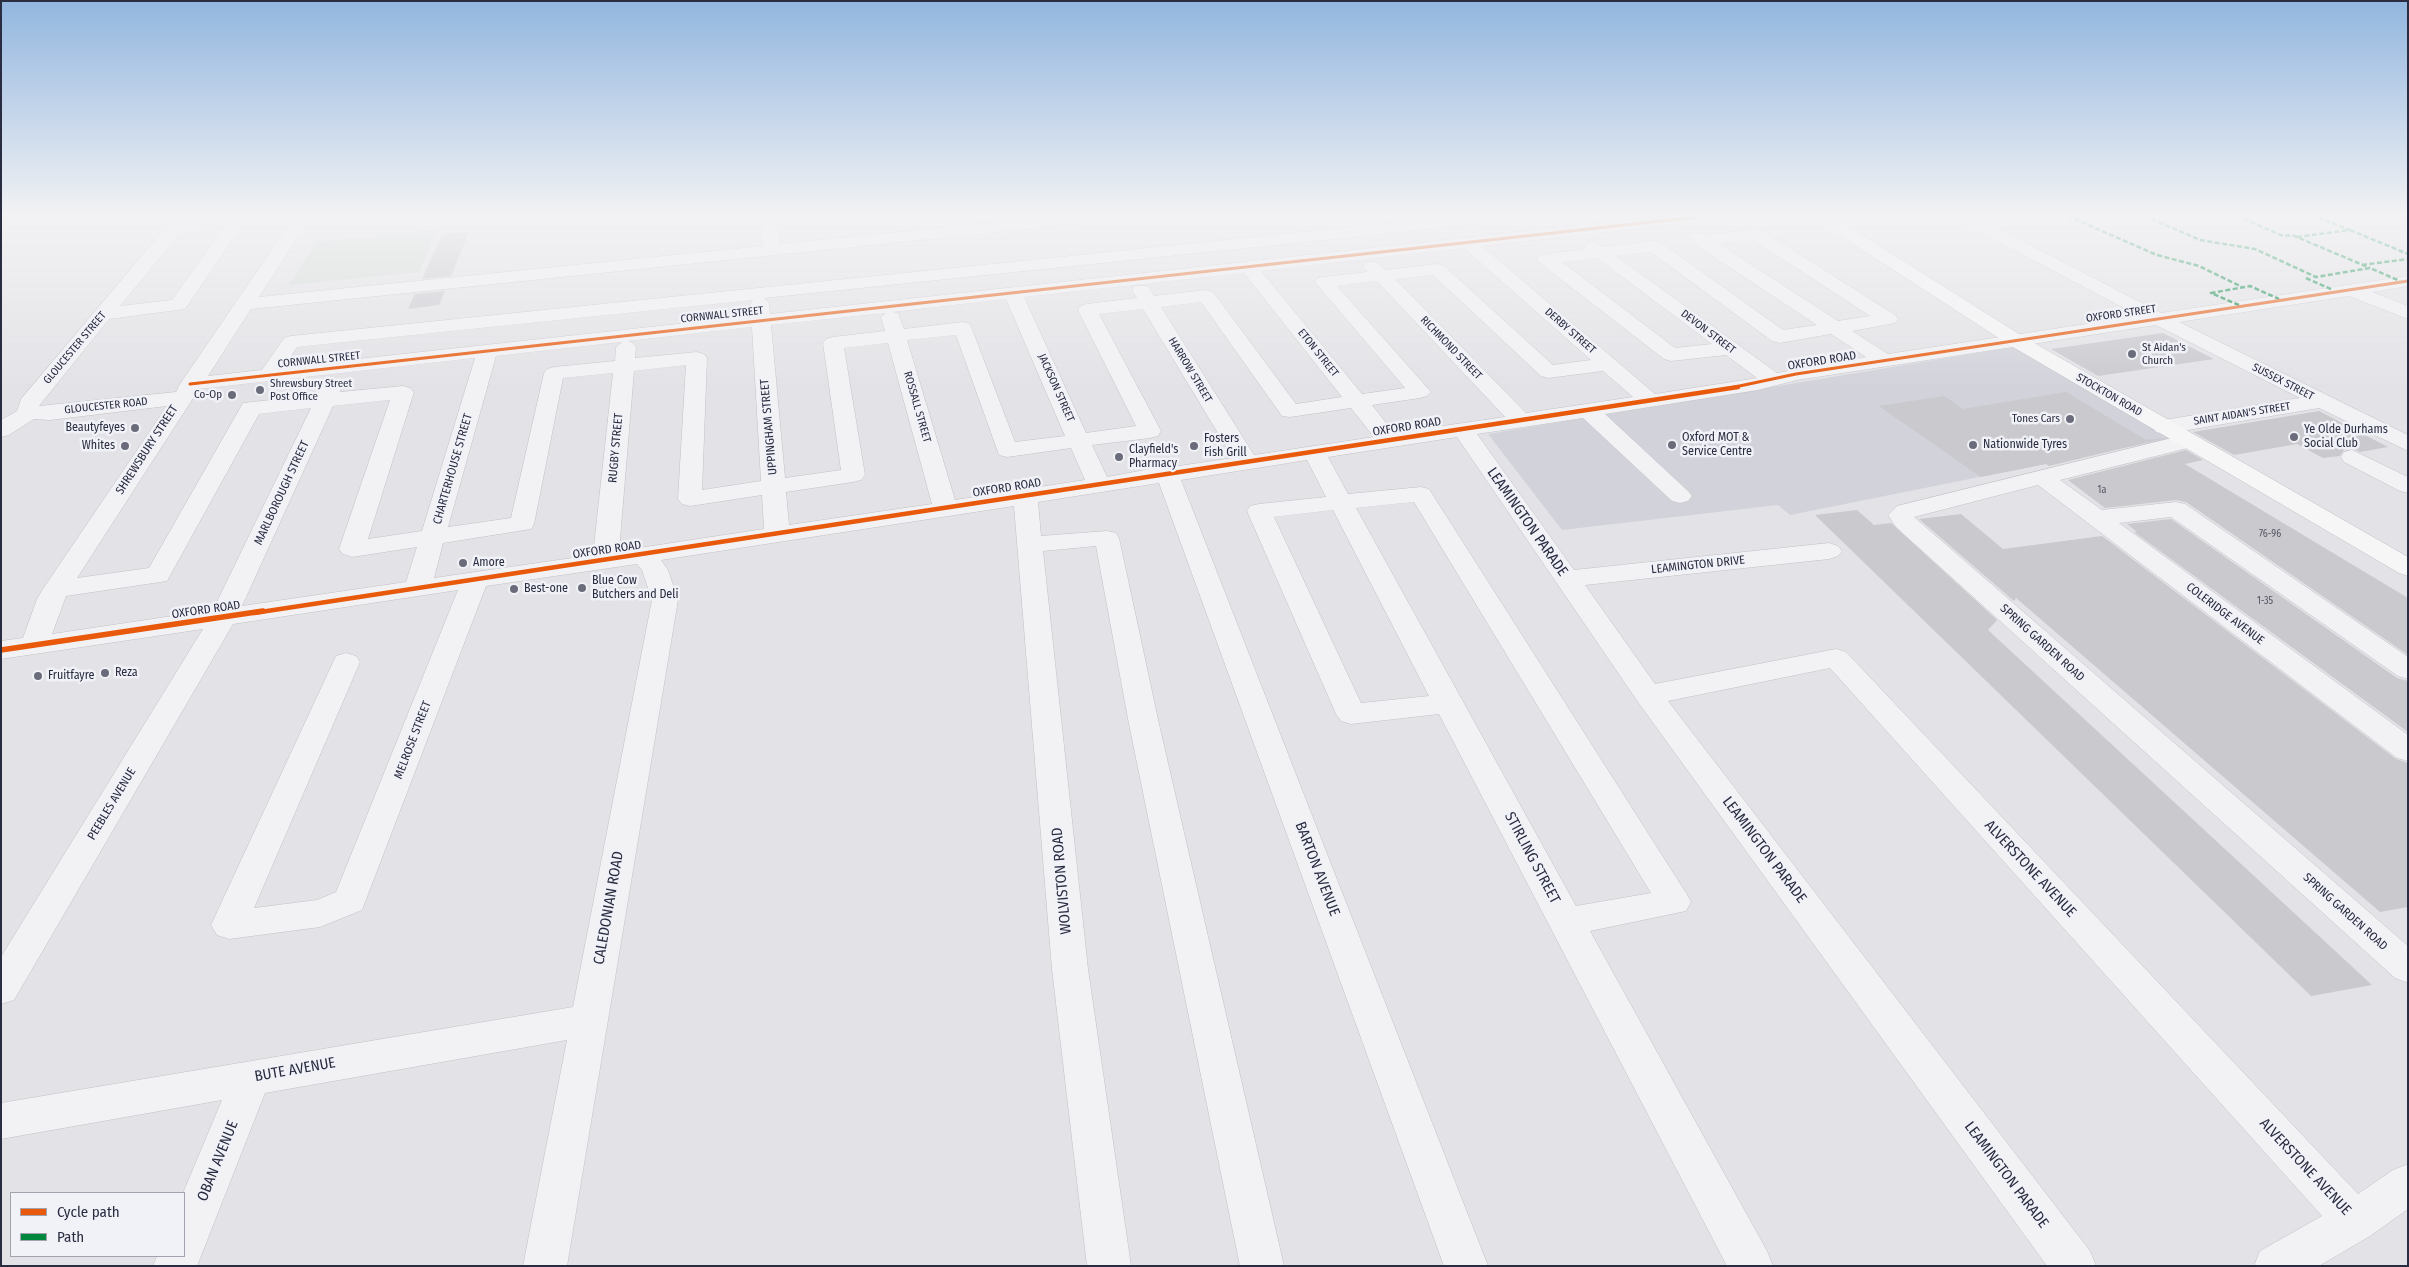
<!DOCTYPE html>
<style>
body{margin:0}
#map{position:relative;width:2409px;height:1267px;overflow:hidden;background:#e3e3e7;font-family:"Fira Sans Condensed",sans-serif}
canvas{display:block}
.frame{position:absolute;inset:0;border:2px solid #2a2c41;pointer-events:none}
.legend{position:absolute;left:10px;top:1192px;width:175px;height:65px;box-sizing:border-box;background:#f1f2f7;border:1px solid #a1a3ae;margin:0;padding:6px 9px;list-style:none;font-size:15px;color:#2a2c41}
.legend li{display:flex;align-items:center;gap:10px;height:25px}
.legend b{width:25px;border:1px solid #a1a3ae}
</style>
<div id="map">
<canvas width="2409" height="1267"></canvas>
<div class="frame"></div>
<ul class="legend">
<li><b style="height:6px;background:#e8590c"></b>Cycle path</li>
<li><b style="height:6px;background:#00873e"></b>Path</li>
</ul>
</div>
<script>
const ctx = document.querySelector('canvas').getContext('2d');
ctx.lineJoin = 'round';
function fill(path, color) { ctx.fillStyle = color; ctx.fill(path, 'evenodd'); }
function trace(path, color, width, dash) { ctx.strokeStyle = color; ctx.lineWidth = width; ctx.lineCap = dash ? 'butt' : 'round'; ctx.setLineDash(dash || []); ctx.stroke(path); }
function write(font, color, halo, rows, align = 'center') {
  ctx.font = font + ' "Fira Sans Condensed",sans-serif'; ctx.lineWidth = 5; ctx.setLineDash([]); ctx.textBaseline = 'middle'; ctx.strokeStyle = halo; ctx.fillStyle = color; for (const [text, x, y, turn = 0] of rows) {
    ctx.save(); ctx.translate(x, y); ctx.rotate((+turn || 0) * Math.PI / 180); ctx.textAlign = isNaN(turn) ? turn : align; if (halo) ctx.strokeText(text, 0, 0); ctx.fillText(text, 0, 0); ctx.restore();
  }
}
fill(new Path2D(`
 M2019 346 2174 438 1790 515 1778 505 1562 530 1488 434Z`), '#d1d2da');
fill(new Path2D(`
 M437 230 419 272 289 285 316 242Z`), '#d1dad3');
fill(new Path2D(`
 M469 232 451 276 422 279 442 234Z
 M445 291 439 305 408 309 415 294Z
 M2163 333 2214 359 2098 376 2051 349Z
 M2066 392 2146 440 2165 438 2049 466 2046 464 1981 477 1879 406 1944 396 1963 409Z
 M2319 411 2388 447 2360 452 2352 448 2344 450 2340 456 2323 458 2297 444 2234 455 2193 432Z
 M2186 450 2203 460 2185 464 2408 598V655L2186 502 2176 500 2105 508 2068 480Z
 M1857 510 1874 525 1891 523 1997 620 1988 630 2372 985 2311 996 1815 515Z
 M1961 514 2003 549 2102 536 2396 759 2408 763V907L2380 912 2016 598 2014 601 1919 519Z
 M2171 519 2397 678 2408 681V732L2134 532H2137L2127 524Z`), '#c9c9ce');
const minor = new Path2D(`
 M178 213H195L193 217 243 213 248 217 185 309 109 319 39 406 176 392 180 384 297 213H313L259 297 763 246 760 213H776L780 244 1087 213H1142L1140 216 1134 218 251 309 208 376 262 370 284 338 291 336 1489 213H1543L1541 216 1535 218 764 298 769 303 770 314 1690 213H1741L1739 216 1733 218 1482 246 1655 394 1757 378 1726 355 1671 361 1664 359 1540 263 1537 259 1540 255 1586 249 1584 247 1587 243 1593 242 1604 247 1654 241 1660 242 1783 330 1817 325 1696 245 1688 237 1691 233 1697 232 1706 235 1755 229 1761 230 1895 315 1898 319 1895 323 1852 331 1888 354 2139 316 1950 216 1948 213H1968L2161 313 2408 276V286L2372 292 2408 306V319L2349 296 2179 322 2408 435V451L2319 408 2164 434 2156 432 2153 427 2156 422 2164 420 2300 398 2156 325 1797 380 1758 390 1605 414 1688 491 1692 496 1688 501 1680 503 1672 501 1583 418 1477 434 1574 570 1829 543 1838 546 1842 551 1838 556 1829 559 1585 585 1655 684 1836 649 1846 652 2358 1194 2393 1170 2408 1164V1209L2370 1236 2319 1266H2254L2260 1251 2322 1216 1830 668 1668 701 2090 1251 2096 1266H2047L1638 702 1457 437 1328 457 1348 494 1421 487 1429 489 1686 893 1691 902 1686 911 1590 931 1767 1251 1773 1266H1727L1439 714 1351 724 1341 721 1336 714 1247 511 1250 506 1259 504 1326 497 1307 460 1181 480 1488 1266H1444L1159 483 1038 502 1041 536 1107 531 1116 533 1119 538 1159 724 1284 1266H1240L1129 724 1096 546 1043 551 1088 969 1131 1266H1087L1052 969 1014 506 661 560 668 570 678 600 567 1266H523L567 1040 265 1093 197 1266H153L157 1256H184L183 1193 222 1100 1 1139V1103L573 1007 652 600 642 570 637 564 486 586 362 910 320 927 229 939 217 935 211 925 336 656 346 653 356 656 360 662 254 908 317 900 336 892 458 590 233 624 14 1000 1 1004V957L203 629 1 659V641L23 638 37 599 43 589 167 406 50 420 34 419 9 435 1 437V420L17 411 21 399ZM227 223 172 300 120 306 184 228ZM1752 239 1870 316 1838 321 1719 244ZM1464 248 1591 360 1553 365 1443 265 1437 264 1385 270C1379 263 1375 260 1366 262L1363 266 1367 272 1324 277 1318 278 1315 282 1405 388 1362 394 1261 271ZM1651 252 1772 341 1779 343 1831 334 1866 357 1777 373 1616 256ZM1597 258 1712 344 1675 348 1562 262ZM1244 273 1342 397 1296 404 1213 292 1206 290 1154 296 1148 286H1134L1132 290 1137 298 1087 304 1080 306 1078 310 1136 426 1086 433 1024 297ZM1433 275 1541 376 1548 378 1603 371 1633 397 1526 413 1395 279ZM1377 281 1505 417 1394 433 1372 405 1420 398 1427 396 1431 392 1337 286ZM1006 299 1065 436 1015 442 970 324 963 322 904 329 898 313 893 312ZM753 300 751 303V316L284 367 297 347ZM1201 302 1282 416 1290 417 1351 408 1374 437 1254 455 1161 307ZM1143 309 1233 458 1172 467 1167 466 1107 477 1092 445 1150 438 1158 436 1161 431 1099 314ZM886 313 881 317 885 331 833 337 826 339 823 343 841 470 785 478 771 325ZM752 327 761 481 702 490 707 358 704 354 697 352 635 358 636 347 633 343 628 341ZM956 335 999 455 1007 457 1071 448 1085 480 955 500 907 340ZM622 342 616 347 615 361 554 367 547 369 544 373 511 518 448 527 496 356ZM888 343 932 504 789 525 786 492 853 482 861 480 865 475 844 348ZM475 358 422 531 368 539 414 392 410 388 403 386 340 392 342 386 339 382 332 380 325 382 317 395 243 403 149 568 77 578 199 389ZM686 365 678 499 682 504 690 506 762 495 764 529 619 551 634 371ZM613 373 593 555 434 578 443 543 531 529 534 524 563 378ZM390 400 339 549 343 554 352 557 417 547 406 582 242 606 333 406ZM311 408 213 610 52 634 66 596 167 581 259 414ZM1414 502 1651 893 1576 906 1356 508ZM1333 510 1429 696 1361 703 1274 517Z
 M2379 213H2402L2408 215V226L2381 216Z
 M2188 434 2196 436 2199 441 2196 446 2060 480 2102 510 2176 502 2185 504 2408 657V679L2398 676 2171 517 2119 523 2408 735V761L2397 758 2038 485 1914 517 2408 946V983L2395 978 1896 527 1888 515 1897 506Z
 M2352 450 2408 477V493L2400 491 2344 462 2341 457 2344 452Z`);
const major = new Path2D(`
 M1808 213H1827L2022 336 2408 557V576L2399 573 2008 344 1810 216Z`);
trace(minor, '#c1c1c5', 1);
trace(major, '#c0c0c5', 1);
fill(minor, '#f2f2f5');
fill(major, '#f6f6f7');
trace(new Path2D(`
 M2061 213 2157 255 2199 266 2242 287
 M2138 213 2200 240 2255 249 2316 277 2370 268 2400 281
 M2230 213 2283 236 2292 235 2370 268
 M2350 230 2408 254
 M2297 237 2350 230 2306 213
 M2362 265 2408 259
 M2306 278 2333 290
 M2239 305 2211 293 2250 286 2279 299`), '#00873e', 2.5, [5, 2.5]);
trace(new Path2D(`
 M190 384 1733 213
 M1730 388 1796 374 2408 281`), '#e8590c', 3);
trace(new Path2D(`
 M254 613 1738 387`), '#e8590c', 4.5);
trace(new Path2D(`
 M1 650 263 611`), '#e8590c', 5.5);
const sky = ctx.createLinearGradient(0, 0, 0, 390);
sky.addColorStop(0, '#92b6df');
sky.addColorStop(0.55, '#f2f2f4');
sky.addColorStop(1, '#f2f2f400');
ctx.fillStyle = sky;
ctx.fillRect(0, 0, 2409, 390);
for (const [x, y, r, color] of [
 [2132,354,5,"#6b6c7b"],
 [260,390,5,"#6b6c7b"],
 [232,395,5,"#6b6c7b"],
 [2070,419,5,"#6b6c7b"],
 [135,428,5,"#6b6c7b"],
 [2294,437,5,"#6b6c7b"],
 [1672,445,5,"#6b6c7b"],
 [1973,445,5,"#6b6c7b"],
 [125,446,5,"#6b6c7b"],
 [1194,446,5,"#6b6c7b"],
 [1119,457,5,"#6b6c7b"],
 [463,563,5,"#6b6c7b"],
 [582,588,5,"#6b6c7b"],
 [514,589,5,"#6b6c7b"],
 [105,673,5,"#6b6c7b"],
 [38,676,5,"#6b6c7b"]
]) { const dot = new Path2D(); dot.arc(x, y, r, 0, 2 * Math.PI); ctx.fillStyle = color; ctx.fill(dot); trace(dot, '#f1f2f7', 2); }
write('10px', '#545566', null, [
 ["1a",2102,490],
 ["76-96",2270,534],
 ["1-35",2265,601]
]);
write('11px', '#2a2c41', '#f1f2f7', [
 ["OXFORD STREET",2121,314,-8],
 ["CORNWALL STREET",722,315,-6],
 ["DERBY STREET",1570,331,41],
 ["DEVON STREET",1708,332,37],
 ["GLOUCESTER STREET",75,348,-50],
 ["RICHMOND STREET",1451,348,46],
 ["ETON STREET",1318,353,51],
 ["CORNWALL STREET",319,360,-6],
 ["HARROW STREET",1190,370,59],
 ["SUSSEX STREET",2283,382,27],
 ["JACKSON STREET",1056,388,66],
 ["STOCKTON ROAD",2109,395,30],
 ["GLOUCESTER ROAD",106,406,-6],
 ["ROSSALL STREET",917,407,74],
 ["SAINT AIDAN'S STREET",2242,414,-9]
]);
write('11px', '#2a2c41', '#f1f2f7', [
 ["St Aidan's",2142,348],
 ["Church",2142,361],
 ["Shrewsbury Street",270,384],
 ["Post Office",270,397],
 ["Co-Op",222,395,"right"],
 ["Tones Cars",2060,419,"right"]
], 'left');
write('12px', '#2a2c41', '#f1f2f7', [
 ["OXFORD ROAD",1822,361,-9],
 ["UPPINGHAM STREET",769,427,-95],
 ["OXFORD ROAD",1407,427,-9],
 ["RUGBY STREET",616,448,-85],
 ["SHREWSBURY STREET",147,450,-57],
 ["CHARTERHOUSE STREET",453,469,-74],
 ["OXFORD ROAD",1007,488,-9],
 ["MARLBOROUGH STREET",282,493,-65],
 ["OXFORD ROAD",607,550,-8],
 ["LEAMINGTON DRIVE",1698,565,-6],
 ["OXFORD ROAD",206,610,-8],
 ["COLERIDGE AVENUE",2225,614,37],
 ["SPRING GARDEN ROAD",2042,643,42],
 ["MELROSE STREET",413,740,-69],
 ["PEEBLES AVENUE",112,804,-59],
 ["SPRING GARDEN ROAD",2345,912,42]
]);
write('12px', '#2a2c41', '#f1f2f7', [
 ["Beautyfeyes",125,428,"right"],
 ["Ye Olde Durhams",2304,430],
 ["Social Club",2304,444],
 ["Oxford MOT &",1682,438],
 ["Service Centre",1682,452],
 ["Fosters",1204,439],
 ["Fish Grill",1204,453],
 ["Nationwide Tyres",1983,445],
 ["Whites",115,446,"right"],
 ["Clayfield's",1129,450],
 ["Pharmacy",1129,464],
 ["Amore",473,563],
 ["Blue Cow",592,581],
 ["Butchers and Deli",592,595],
 ["Best-one",524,589],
 ["Reza",115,673],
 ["Fruitfayre",48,676]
], 'left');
write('15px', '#2a2c41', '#f1f2f7', [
 ["LEAMINGTON PARADE",1527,522,55],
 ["LEAMINGTON PARADE",1764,850,53],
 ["STIRLING STREET",1532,858,62],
 ["BARTON AVENUE",1317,869,69],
 ["ALVERSTONE AVENUE",2030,869,47],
 ["WOLVISTON ROAD",1062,881,-95],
 ["CALEDONIAN ROAD",609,908,-80],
 ["BUTE AVENUE",295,1070,-10],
 ["OBAN AVENUE",218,1161,-68],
 ["ALVERSTONE AVENUE",2305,1167,47],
 ["LEAMINGTON PARADE",2006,1175,53]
]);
</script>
